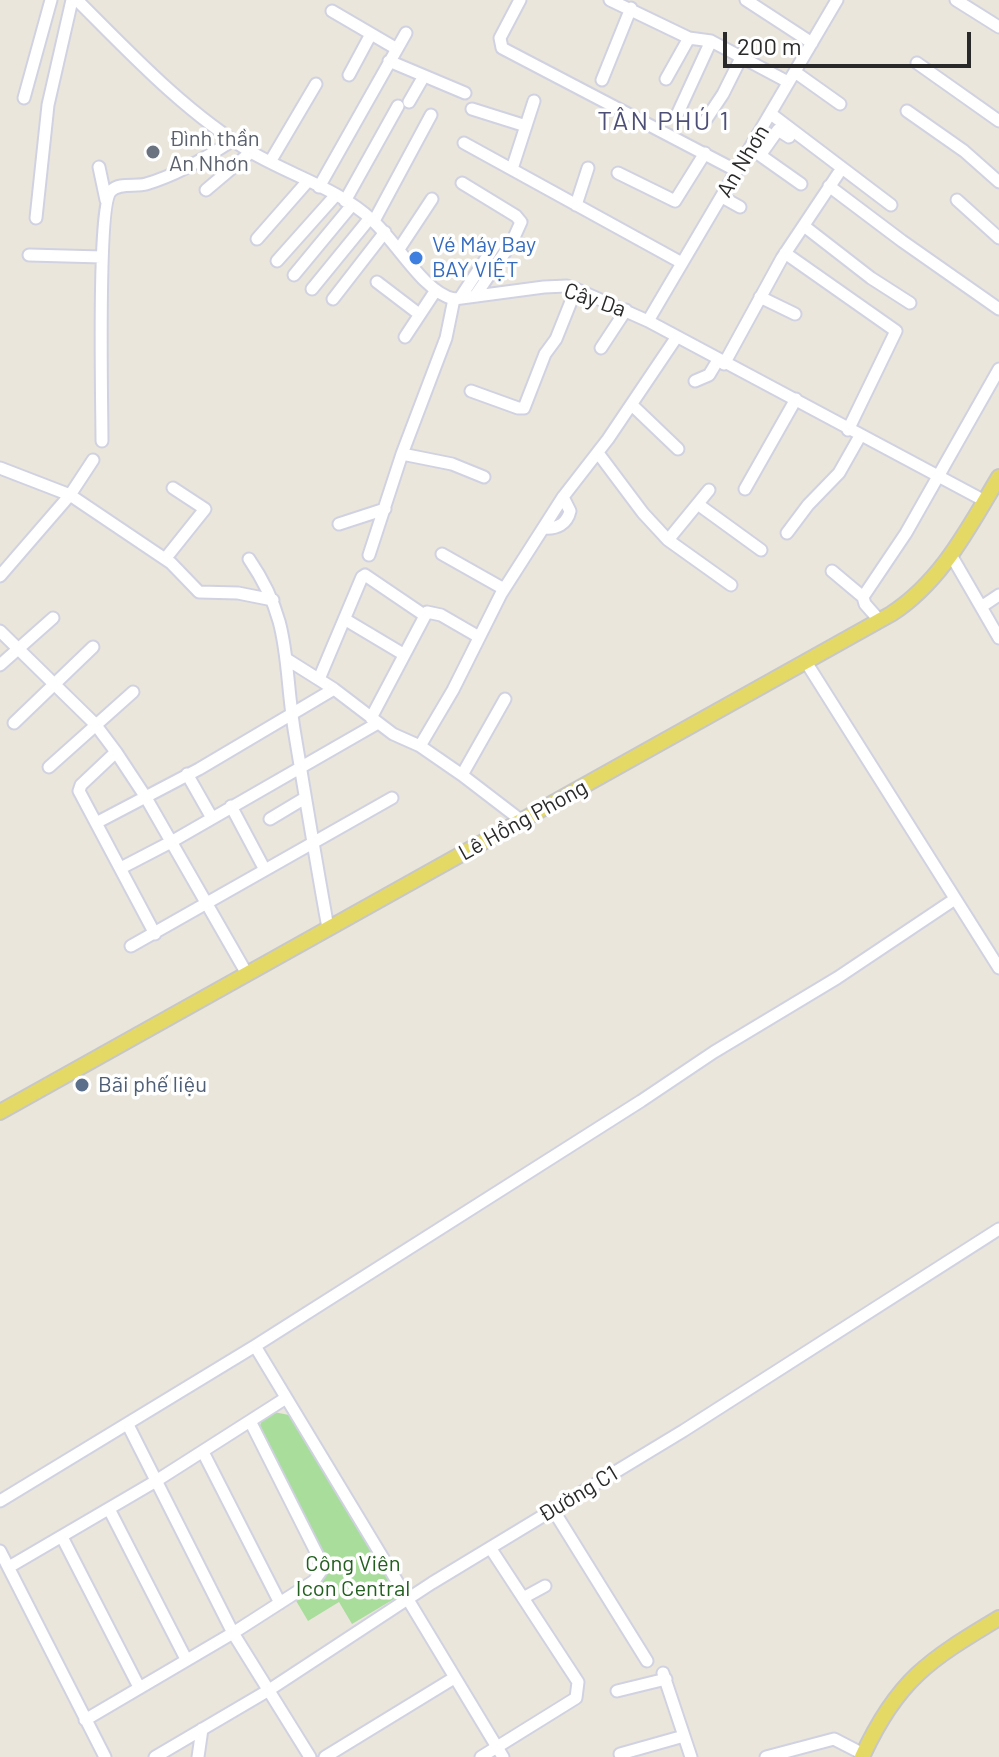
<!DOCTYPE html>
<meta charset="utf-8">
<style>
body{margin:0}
#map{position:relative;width:999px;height:1757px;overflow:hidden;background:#eae6dc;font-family:Barlow,sans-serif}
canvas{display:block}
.scale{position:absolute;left:723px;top:32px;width:248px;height:36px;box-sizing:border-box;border:4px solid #292929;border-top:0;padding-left:10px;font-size:24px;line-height:28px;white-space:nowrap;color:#292929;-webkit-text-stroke:6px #fff;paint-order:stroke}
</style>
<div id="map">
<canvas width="999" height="1757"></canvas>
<div class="scale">200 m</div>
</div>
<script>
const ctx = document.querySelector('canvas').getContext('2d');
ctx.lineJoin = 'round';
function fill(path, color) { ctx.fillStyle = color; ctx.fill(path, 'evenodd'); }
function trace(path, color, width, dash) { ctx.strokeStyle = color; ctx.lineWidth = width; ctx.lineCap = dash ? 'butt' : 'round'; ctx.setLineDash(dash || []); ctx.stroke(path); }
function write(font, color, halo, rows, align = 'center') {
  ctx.font = font + ' Barlow,sans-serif'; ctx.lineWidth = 7; ctx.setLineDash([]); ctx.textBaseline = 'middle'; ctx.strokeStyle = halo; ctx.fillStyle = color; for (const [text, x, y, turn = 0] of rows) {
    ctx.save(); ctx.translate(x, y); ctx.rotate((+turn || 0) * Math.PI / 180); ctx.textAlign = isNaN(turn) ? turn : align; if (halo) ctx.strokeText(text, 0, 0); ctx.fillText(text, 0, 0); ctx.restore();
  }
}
fill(new Path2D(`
 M274 1412 289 1415 399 1596 352 1624 339 1602 308 1621 295 1599C313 1587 327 1582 325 1558L259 1429 262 1419Z`), '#a9dd9c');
const minor = new Path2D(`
 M77 0C131 54 185 112 251 152 290 175 339 189 372 220 396 241 424 293 454 299L544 287 567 286 576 289 648 321 983 500
 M520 0 500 38 502 48 737 171
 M610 0 689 38 711 41 788 82
 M746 0 812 43
 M956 0 999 27
 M332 11 397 49
 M389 61 465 93
 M917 63 999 121
 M795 72 840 104
 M349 75 371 34
 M666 79 689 38
 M602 80 631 8
 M24 98 51 0
 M409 102 424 76
 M472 109 526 126
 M907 111 964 151 999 182
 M771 114 891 205
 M677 115 711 41
 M705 121 723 94 742 56
 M464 143 682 263
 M750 148 801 184
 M761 154 778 130 789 137
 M270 162 316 84
 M99 167 106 200
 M512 169 534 101
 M618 173 675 201 705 153
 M462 183 516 216 521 222 512 242 475 296
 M829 186 902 241 999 309
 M319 187 406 33
 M206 190 251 152
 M722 197 740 207
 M957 200 999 238
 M345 201 398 106
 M576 205 588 168
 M36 218 48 105 72 0
 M374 221 431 115
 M804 226 871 278 910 303
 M257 239 307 182
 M399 249 432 199
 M785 253 896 331 848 430
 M29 255 102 257
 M277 261 335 196
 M294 275 352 205
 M377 282 419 314
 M312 289 370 218
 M760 297 795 314
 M460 298 495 245
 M333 299 385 232
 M648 321 837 0
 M405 337 436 290
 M601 348 626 310
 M724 364 782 258 838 174
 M695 381 709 375 718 360
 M471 391 518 408H524L545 354 556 339 576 289
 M632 405 678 449
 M102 441C102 407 97 206 111 191 119 182 136 187 146 184 177 175 206 158 233 140
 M598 453 643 513 668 540 709 490
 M402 454 452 464 484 477
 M0 468 70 495 171 563 199 592 238 593 273 600
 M745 489 796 399
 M699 505 761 550
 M339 524 385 509
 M544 528C557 529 567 524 570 511L563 497
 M787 533 808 505 839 473 860 436
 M668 540 731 585
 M442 554 504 589
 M369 555 402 454 446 338 454 299
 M951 555 999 638
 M165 559 205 509 173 488
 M249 559C292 622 283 659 294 729 305 795 316 862 328 928
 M832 571 863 597 865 604 880 621
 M0 576 70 495 93 460
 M863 597 906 533 999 369
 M981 607 999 595
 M346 620 403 654
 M0 631 95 724 116 752 145 796 247 974
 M288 660 334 689 393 734 420 746 462 775 522 821
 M806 662 999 968
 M0 665 53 618
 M319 679 362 577 365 575 424 615
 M371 718 427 612 441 615 479 637
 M14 723 93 647
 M420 746 453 690 501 594 563 497 608 439 676 338
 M116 752 81 785 79 791 155 934
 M49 767 133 692
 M187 774 212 818
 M462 775 505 699
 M231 806 265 870
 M270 819 305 798
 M96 823 199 769 334 689
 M121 868 171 842 378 723
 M131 946 392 798
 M255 1346 503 1757
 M128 1425 233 1633 314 1581 321 1571 320 1560 250 1421
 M203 1452 280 1603
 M0 1501 255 1346 641 1101 714 1052 837 978 955 899
 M552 1508 647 1661
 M109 1509 186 1659
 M62 1537 139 1687
 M0 1551 105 1757
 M9 1567 156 1481 286 1398
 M523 1598 545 1586
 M663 1673 691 1757
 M617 1691 666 1679
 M85 1720 233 1633 310 1757
 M620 1754 684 1736
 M155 1757 269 1690 432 1583 683 1431 999 1229
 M198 1757 202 1729
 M325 1757 454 1678
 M481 1757 576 1698 578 1682 491 1549
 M766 1757 834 1739 863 1754`);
const major = new Path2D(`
 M0 1112 891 614C942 581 969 527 999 477
 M862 1757C897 1680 929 1660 999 1618`);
trace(minor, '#d1d2e1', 15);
trace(major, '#c7c7c7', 18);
trace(minor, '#fff', 11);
trace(major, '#e5d966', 14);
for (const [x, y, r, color] of [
 [153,152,8,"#6b7280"],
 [416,258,8,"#3f7fe0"],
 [82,1085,8,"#5c6f8a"]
]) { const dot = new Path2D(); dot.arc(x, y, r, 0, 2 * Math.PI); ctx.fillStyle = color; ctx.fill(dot); trace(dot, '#fff', 3); }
write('22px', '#5b616d', '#fff', [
 ["Đình thần",169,139],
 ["An Nhơn",169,164]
], 'left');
write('22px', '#292929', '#fff', [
 ["An Nhơn",743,161,-59],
 ["Cây Da",595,300,19],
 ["Lê Hồng Phong",523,820,-29],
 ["Đường C1",578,1494,-31]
]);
write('22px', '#366cbe', '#fff', [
 ["Vé Máy Bay",432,245],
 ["BAY VIỆT",432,270]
], 'left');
write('22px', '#4e5e75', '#fff', [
 ["Bãi phế liệu",98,1085]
], 'left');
write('22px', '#23601f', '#fff', [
 ["Công Viên",353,1564],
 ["Icon Central",353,1589]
]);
ctx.letterSpacing = '2px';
write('26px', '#4d4f76', '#fff', [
 ["TÂN PHÚ 1",664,121]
]);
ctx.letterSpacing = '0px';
</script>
